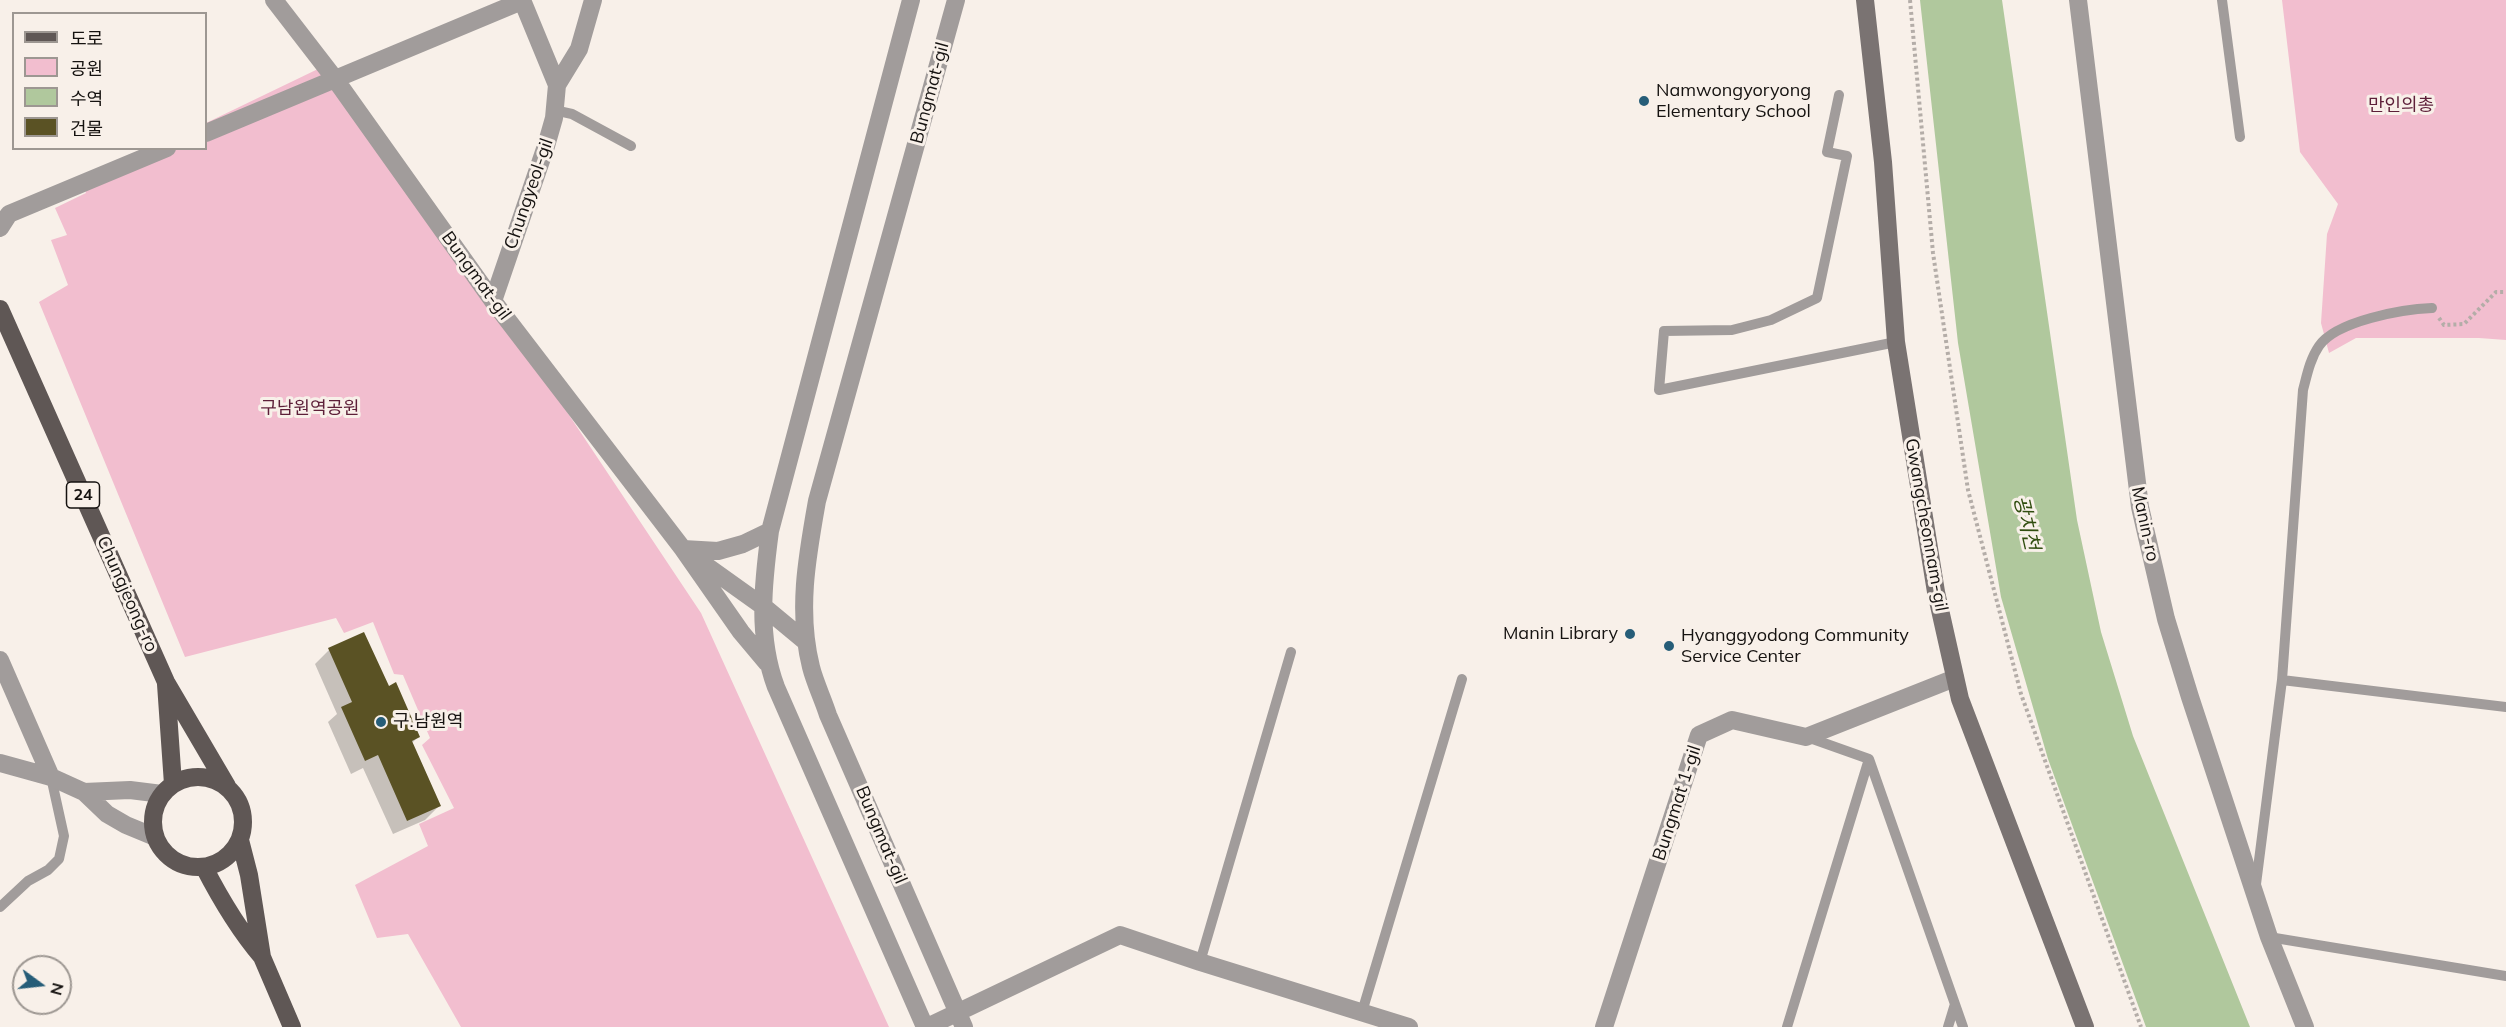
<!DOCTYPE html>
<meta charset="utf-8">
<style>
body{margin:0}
#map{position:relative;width:2506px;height:1027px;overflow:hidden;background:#f8f0e9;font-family:Mulish,"Noto Sans KR",sans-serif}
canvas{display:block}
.legend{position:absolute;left:12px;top:12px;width:195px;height:138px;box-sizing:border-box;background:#f8f0e9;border:2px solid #9d9792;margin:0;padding:8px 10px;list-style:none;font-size:18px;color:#151210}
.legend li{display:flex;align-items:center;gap:12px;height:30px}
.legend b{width:30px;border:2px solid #9d9792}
.north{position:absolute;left:12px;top:955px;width:60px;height:60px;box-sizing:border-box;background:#f8f0e9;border:2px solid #9d9792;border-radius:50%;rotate:105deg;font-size:16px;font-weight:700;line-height:24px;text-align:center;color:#151210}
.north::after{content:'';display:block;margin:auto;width:21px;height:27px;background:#265d78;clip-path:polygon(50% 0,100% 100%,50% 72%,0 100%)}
</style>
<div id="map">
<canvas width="2506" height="1027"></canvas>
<ul class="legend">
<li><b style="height:8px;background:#5f5755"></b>도로</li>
<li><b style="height:16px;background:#f2becf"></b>공원</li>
<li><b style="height:16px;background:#b0c89d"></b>수역</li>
<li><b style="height:16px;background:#5a5224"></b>건물</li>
</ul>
<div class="north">N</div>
</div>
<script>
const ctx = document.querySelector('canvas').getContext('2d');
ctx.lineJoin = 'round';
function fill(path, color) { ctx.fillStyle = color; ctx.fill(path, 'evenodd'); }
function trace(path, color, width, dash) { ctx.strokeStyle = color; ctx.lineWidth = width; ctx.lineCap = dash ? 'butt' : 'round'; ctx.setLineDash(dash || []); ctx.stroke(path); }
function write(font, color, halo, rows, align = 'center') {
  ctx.font = font + ' Mulish,"Noto Sans KR",sans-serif'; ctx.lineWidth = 6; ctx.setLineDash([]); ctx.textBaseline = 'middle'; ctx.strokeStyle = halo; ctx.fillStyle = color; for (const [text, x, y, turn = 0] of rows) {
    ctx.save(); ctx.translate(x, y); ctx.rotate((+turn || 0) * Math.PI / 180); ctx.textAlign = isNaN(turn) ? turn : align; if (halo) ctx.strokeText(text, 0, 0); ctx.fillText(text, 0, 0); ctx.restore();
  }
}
fill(new Path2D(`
 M2282 0H2506V340L2479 338H2356L2329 353 2321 323 2327 234 2338 204 2300 152Z
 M318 69 493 301 701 613 889 1027H461L408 934 377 938 355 885 428 846 419 824 454 808 422 745 430 738 403 675 394 674 373 622 344 633 336 618 185 657 39 302 68 285 51 240 67 235 55 208 86 193 82 182 151 149 206 148V123Z`), '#f2becf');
fill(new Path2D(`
 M1920 0H2002L2077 520 2101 632 2133 736 2250 1027H2146L2048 759 2001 597 1958 343Z`), '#b0c89d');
fill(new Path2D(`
 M329 650 388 688 419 736 411 744 439 806 425 820 393 834 363 768 351 774 328 722 337 714 315 664Z`), '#0003');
fill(new Path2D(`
 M364 632 389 686 396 682 420 737 412 741 441 806 407 821 378 755 365 761 341 707 352 702 328 648Z`), '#5a5224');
trace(new Path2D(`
 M1910 0 1933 253 1968 490 2021 694 2141 1027
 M2439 318 2444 325 2464 324 2496 292H2506`), '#b4ada8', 4, [3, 3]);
trace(new Path2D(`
 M2222 0 2240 137
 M1839 95 1827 152 1847 156 1817 298 1771 320 1732 330 1664 331 1659 390 1896 342
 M554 110 572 114 631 146
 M2282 680 2506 707
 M1807 737 1869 759 1963 1027
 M2256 884 2282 680 2303 390C2307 375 2310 359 2319 346 2336 321 2403 309 2432 308
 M0 907 28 881 48 870 59 859 64 836 51 777
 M2269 937 2506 976
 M1200 962 1291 652
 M1362 1012 1462 679
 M1787 1027 1869 759
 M1948 1027 1955 1004`), '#a19c9b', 10);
trace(new Path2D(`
 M274 0 335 79 493 301 683 549 741 632 767 663
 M522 0 557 85
 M911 0 770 531C763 583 757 636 776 687L925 1027
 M956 0 817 501C807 557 797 611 811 667 815 683 823 699 828 715L964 1027
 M2078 0 2140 507 2166 619 2190 697 2269 937 2305 1027
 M206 133 522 1
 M0 228 9 214 167 148
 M493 301 546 146 554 118 557 85 579 49 593 0
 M683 549 718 551 743 544 770 531
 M694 557 764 607 805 641
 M0 660 51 777
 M0 763 51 777 84 792 107 814 126 825 155 837
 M84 792 130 790 162 794
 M927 1027 1120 935 1200 962 1409 1027
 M1604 1027 1699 735 1732 720 1806 737 1955 678`), '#a19c9b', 18);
trace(new Path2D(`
 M1865 0 1883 162 1896 342 1936 592 1960 699 2085 1027`), '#7a7372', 18);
trace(new Path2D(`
 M0 309 166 682 227 786
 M166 684 173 784
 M153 822a45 45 0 1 1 90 0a45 45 0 1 1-90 0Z
 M240 840 249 875 262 957 292 1027
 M204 867C221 900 238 929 262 957`), '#5f5755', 18);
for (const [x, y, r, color] of [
 [1644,101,6,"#265d78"],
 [1630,634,6,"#265d78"],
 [1669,646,6,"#265d78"],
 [381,722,6,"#265d78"]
]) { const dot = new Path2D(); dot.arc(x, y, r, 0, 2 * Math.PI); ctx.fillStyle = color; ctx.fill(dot); trace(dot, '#f8f0e9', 2); }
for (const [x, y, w] of [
 [83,495,33]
]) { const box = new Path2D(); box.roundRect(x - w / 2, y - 13, w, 26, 4.5); ctx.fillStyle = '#f8f0e9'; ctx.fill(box); trace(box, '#151210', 1.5); }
write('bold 16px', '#151210', null, [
 ["24",83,495]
]);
write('18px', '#151210', '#f8f0e9', [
 ["Namwongyoryong",1656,91],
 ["Elementary School",1656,112],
 ["Manin Library",1618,634,"right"],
 ["Hyanggyodong Community",1681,636],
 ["Service Center",1681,657],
 ["구.남원역",393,722]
], 'left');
write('18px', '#151210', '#f8f0e9', [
 ["Bungmat-gil",930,93,-75],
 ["Chungyeol-gil",529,194,-71],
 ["Bungmat-gil",476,276,54],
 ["Manin-ro",2145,524,78],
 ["Gwangcheonnam-gil",1926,525,80],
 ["Chungjeong-ro",127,594,66],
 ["Bungmat 1-gil",1677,803,-72],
 ["Bungmat-gil",881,835,67]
]);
write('18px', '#5d1f39', '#f8f0e9', [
 ["만인의총",2401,106],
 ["구남원역공원",310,409]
]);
write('italic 20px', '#314e10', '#f8f0e9', [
 ["광치천",2026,523,77]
]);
</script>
